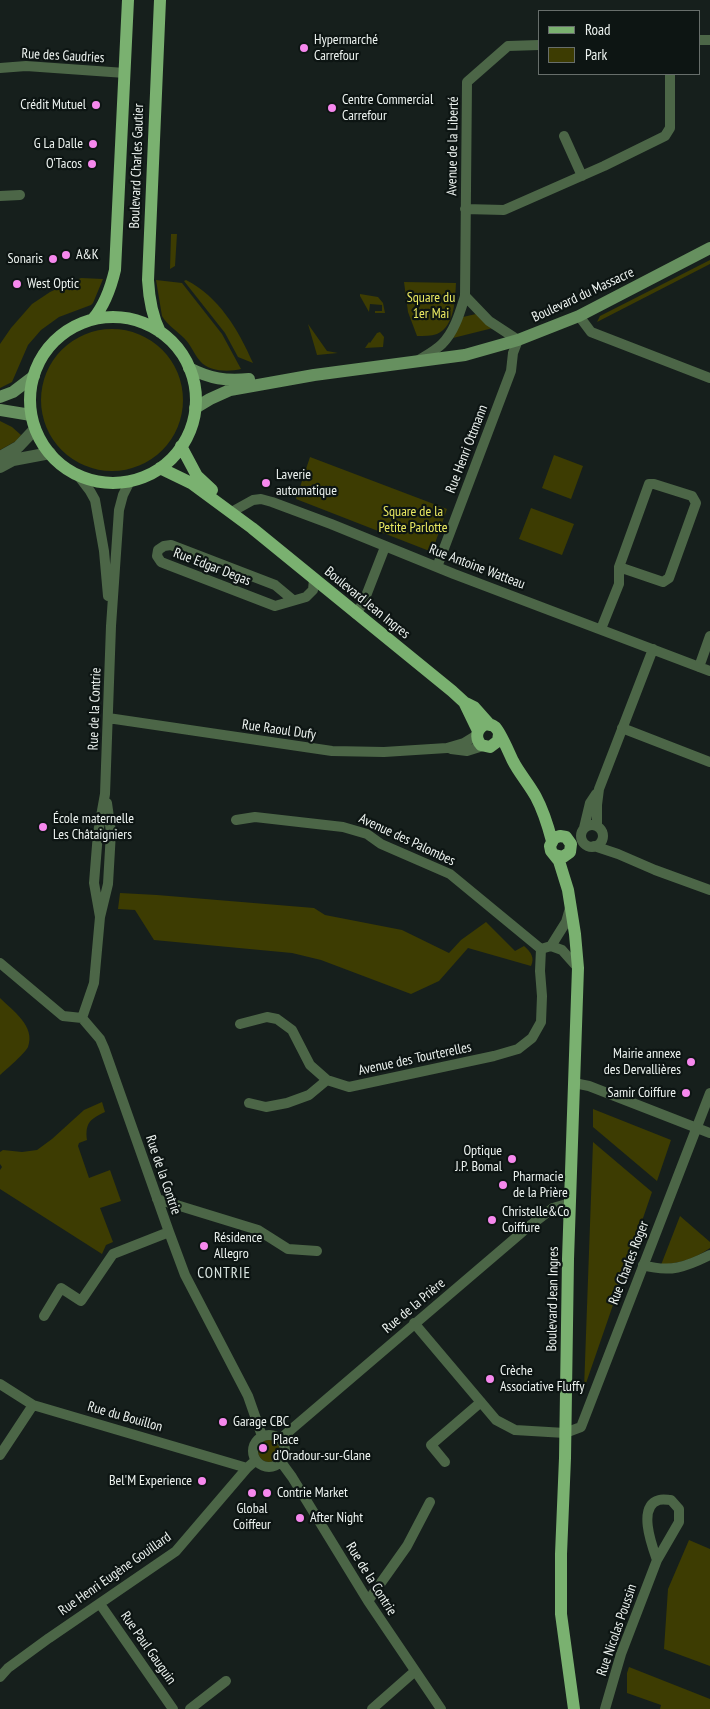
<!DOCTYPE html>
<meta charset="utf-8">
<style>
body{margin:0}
#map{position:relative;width:710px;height:1709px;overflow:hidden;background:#161f1c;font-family:"PT Sans Narrow",sans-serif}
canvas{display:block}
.legend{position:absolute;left:538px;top:10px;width:162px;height:65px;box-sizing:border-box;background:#0d1513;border:1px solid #676e6b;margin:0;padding:6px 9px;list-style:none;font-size:15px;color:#edf3f0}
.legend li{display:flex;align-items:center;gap:10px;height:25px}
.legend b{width:25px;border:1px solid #676e6b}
</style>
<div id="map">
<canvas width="710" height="1709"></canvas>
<ul class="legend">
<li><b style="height:6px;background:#7ab170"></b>Road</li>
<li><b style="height:14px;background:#3d3c02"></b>Park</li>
</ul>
</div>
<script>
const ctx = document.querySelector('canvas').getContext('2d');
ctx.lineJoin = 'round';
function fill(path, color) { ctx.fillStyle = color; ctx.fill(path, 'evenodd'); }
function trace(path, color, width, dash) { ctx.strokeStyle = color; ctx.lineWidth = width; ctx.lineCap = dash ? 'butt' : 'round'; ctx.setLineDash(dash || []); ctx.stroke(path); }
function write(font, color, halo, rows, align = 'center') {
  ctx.font = font + ' "PT Sans Narrow",sans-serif'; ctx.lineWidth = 4.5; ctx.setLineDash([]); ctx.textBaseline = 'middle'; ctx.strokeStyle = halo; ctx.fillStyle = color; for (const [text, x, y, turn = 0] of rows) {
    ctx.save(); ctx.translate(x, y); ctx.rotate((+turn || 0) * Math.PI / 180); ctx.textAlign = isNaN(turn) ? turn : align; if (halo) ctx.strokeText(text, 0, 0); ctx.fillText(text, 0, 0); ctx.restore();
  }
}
fill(new Path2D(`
 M171 234H177L175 266 170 269Z
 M710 260V264L597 322 600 316Z
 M81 278 103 279 93 303 91 305 59 317 41 330 28 345 12 382 0 388V344L11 328 32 304 50 292Z
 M156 280 182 283 222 334 241 369C229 372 209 372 200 361 194 354 191 345 184 338 177 331 167 325 162 316Z
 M186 280C219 297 238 329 253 363L238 357 225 333 184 281Z
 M404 282 456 283C455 299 455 326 437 334 431 336 424 336 417 336L408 312Z
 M360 294 378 297 383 303 385 313H375V311H382V305L370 304 369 312 360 296Z
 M476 314 493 328 453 338 463 317Z
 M308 324 327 351 338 353 317 355Z
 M41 400a71 71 0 1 1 142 0a71 71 0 1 1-142 0Z
 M380 332 384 337 383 347 365 348 369 342 370 343 377 333Z
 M0 421 12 427 21 435 16 441 0 450Z
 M554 455 583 466 571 499 542 488Z
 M310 457 447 509 432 552 296 499Z
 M531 508 574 524 562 555 519 539Z
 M120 893 157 895 314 908 325 915 402 930 449 953 461 940 486 922 515 951 524 946C531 952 535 958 531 966L468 948 439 981 411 994 321 960 292 953 154 940 135 910 118 909Z
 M0 998C12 1010 36 1026 28 1047 25 1053 6 1070 0 1075Z
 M102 1102 105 1112C90 1119 85 1123 87 1140L79 1143 78 1146 89 1178 110 1170 121 1201 100 1208 113 1242 106 1245 102 1254 0 1189V1170L2 1167 0 1164V1152L3 1150 22 1152 37 1150 52 1139 84 1110Z
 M593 1109 671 1140 657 1181 593 1127Z
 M593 1142 652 1192 584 1389Z
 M680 1216 710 1242V1248C695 1259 679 1263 661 1265Z
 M258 1451a11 11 0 1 1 22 0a11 11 0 1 1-22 0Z
 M689 1540 710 1549V1666L664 1649 668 1589Z
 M629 1667 710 1699V1709H660L661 1705 627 1693V1673Z`), '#3d3c02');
trace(new Path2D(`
 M699 40H710
 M0 68 26 66 125 73
 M564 136 582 176
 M0 196 20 195
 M465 209 504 210 604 166 665 136 670 128V74
 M579 316 591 332 710 378
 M419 360C427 355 436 350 442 344 455 331 460 312 465 296L467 82 508 46 539 45
 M77 474 90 491 95 500 104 551 108 596
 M235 510 253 500 261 499 272 502 331 524 454 574 710 671
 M437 567 511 371 513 353 518 340 489 321 465 296
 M293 600 275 585 171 545 164 546 158 550 157 556 161 562 166 564 275 606 306 597 313 590 314 579
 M356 614 364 601 385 547
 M601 629 619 584V567L649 484H654L692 496 696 503 669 578 663 582 619 567
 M699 667 710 636
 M108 718 332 751 384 752 447 748 464 743 477 735
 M622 728 710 762
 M451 749 467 751 483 746
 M236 820 255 817 343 827 367 834 381 844 450 874 541 949
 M581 836a11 11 0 1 1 22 0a11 11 0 1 1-22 0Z
 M597 826V805L599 789 653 649
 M584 828 590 803 596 794
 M594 846 618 854 655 870 710 890
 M100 917 94 883 98 833 105 794 111 626 119 510 123 495 130 481
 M551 946 562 950 578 968
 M541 949 551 946 566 922 570 908
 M0 963 63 1016 82 1018
 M82 1018 100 1039 104 1048 169 1232 185 1275 248 1396 262 1436
 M82 1018 94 983 100 917 108 884 111 832 107 803
 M240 1024 267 1017 277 1019 292 1030 310 1065 327 1080 349 1087 494 1056 518 1049 532 1038 541 1022 542 996 540 971 541 949
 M574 1083 589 1086 710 1133
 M249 1103 266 1107 287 1103 309 1095 327 1080
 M157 1199 258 1230 288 1249 317 1251
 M643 1265C670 1273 686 1267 710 1255
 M44 1316 61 1288 81 1301 113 1254 169 1232
 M414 1323 496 1420 515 1430 565 1433 581 1427 710 1093
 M0 1384 33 1405 247 1468
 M253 1451a16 16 0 1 1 32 0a16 16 0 1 1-32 0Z
 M280 1439 527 1228 553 1208 570 1203
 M0 1455 33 1405
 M281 1462 292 1477 368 1601 441 1709
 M445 1462 431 1445 481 1402
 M368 1601 407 1546 430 1502
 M100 1604 173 1709
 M0 1677 8 1668 49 1638 176 1551 247 1468 256 1460
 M190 1709 226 1681
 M372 1709 414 1672
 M605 1709 621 1654 657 1560 679 1522V1509L671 1500C668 1500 663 1499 659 1500 637 1506 652 1546 657 1560`), '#4c6647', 10);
trace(new Path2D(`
 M0 457 18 447 35 429
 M0 467 13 460 50 453`), '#4c6647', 12);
trace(new Path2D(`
 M189 368C211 379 225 381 249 379
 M0 397 13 392 34 376
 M195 408 210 399 230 390 314 375 465 355 518 340 579 316 710 248
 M0 410 31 415`), '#66905f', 12);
trace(new Path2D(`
 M160 0 148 280C149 298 152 316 160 332
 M30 400a83 83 0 1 1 166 0a83 83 0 1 1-166 0Z
 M93 319C104 306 111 287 115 270L128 0
 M181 446 197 476 212 490
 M160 468 191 483 252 528 452 691 464 702 478 731
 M466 703 474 707 490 725
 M499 734 498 741 490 747 481 745C471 734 483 718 495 727 500 731 509 753 513 761 519 773 529 784 536 797 543 810 548 826 552 841
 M555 855 563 857 570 852 571 844 566 837 560 836 554 838 550 846 551 851 559 861 568 890 575 934 578 968 568 1259 565 1458 561 1554V1614L574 1709`), '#7ab170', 12);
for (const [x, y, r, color] of [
 [304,48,5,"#f688ed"],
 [96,105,5,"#f688ed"],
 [332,108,5,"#f688ed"],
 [93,144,5,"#f688ed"],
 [92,164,5,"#f688ed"],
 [66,255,5,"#f688ed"],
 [53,259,5,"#f688ed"],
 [17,284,5,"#f688ed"],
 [266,483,5,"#f688ed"],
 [43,827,5,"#f688ed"],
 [691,1062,5,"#f688ed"],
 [686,1093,5,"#f688ed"],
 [512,1159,5,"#f688ed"],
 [503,1185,5,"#f688ed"],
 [492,1220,5,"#f688ed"],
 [204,1246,5,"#f688ed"],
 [490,1379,5,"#f688ed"],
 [223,1422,5,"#f688ed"],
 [263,1448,5,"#f688ed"],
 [202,1481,5,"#f688ed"],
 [252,1493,5,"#f688ed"],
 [267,1493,5,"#f688ed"],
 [300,1518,5,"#f688ed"]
]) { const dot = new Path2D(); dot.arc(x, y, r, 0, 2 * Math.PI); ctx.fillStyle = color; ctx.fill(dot); trace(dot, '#0d1513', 2); }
write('14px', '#edf3f0', '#0d1513', [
 ["Hypermarché",314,40],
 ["Carrefour",314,56],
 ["Centre Commercial",342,100],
 ["Carrefour",342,116],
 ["Crédit Mutuel",86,105,"right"],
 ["G La Dalle",83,144,"right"],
 ["O'Tacos",82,164,"right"],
 ["A&K",76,255],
 ["Sonaris",43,259,"right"],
 ["West Optic",27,284],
 ["Laverie",276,475],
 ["automatique",276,491],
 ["École maternelle",53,819],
 ["Les Châtaigniers",53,835],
 ["Mairie annexe",681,1054,"right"],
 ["des Dervallières",681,1070,"right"],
 ["Samir Coiffure",676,1093,"right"],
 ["Optique",502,1151,"right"],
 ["J.P. Bomal",502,1167,"right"],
 ["Pharmacie",513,1177],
 ["de la Prière",513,1193],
 ["Christelle&Co",502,1212],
 ["Coiffure",502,1228],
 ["Résidence",214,1238],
 ["Allegro",214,1254],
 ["Crèche",500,1371],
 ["Associative Fluffy",500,1387],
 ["Garage CBC",233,1422],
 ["Place",273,1440],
 ["d'Oradour-sur-Glane",273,1456],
 ["Bel'M Experience",192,1481,"right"],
 ["Contrie Market",277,1493],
 ["Global",252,1509,"center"],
 ["Coiffeur",252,1525,"center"],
 ["After Night",310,1518]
], 'left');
write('14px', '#edf3f0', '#0d1513', [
 ["Rue des Gaudries",63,56,3],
 ["Avenue de la Liberté",453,146,-89],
 ["Boulevard Charles Gautier",137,166,-88],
 ["Boulevard du Massacre",583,295,-25],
 ["Rue Henri Ottmann",467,449,-69],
 ["Rue Edgar Degas",212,567,21],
 ["Rue Antoine Watteau",477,567,21],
 ["Boulevard Jean Ingres",367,603,39],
 ["Rue de la Contrie",95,709,-88],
 ["Rue Raoul Dufy",279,730,8],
 ["Avenue des Palombes",407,840,25],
 ["Avenue des Tourterelles",415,1059,-12],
 ["Rue de la Contrie",163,1175,71],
 ["Rue Charles Roger",629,1263,-69],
 ["Boulevard Jean Ingres",553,1299,-89],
 ["Rue de la Prière",414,1306,-40],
 ["Rue du Bouillon",125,1417,16],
 ["Rue Henri Eugène Gouillard",115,1574,-35],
 ["Rue de la Contrie",371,1579,58],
 ["Rue Nicolas Poussin",617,1630,-71],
 ["Rue Paul Gauguin",148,1648,55]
]);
write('14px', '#eae961', '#0d1513', [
 ["Square du",431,298],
 ["1er Mai",431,314],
 ["Square de la",413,512],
 ["Petite Parlotte",413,528]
]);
ctx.letterSpacing = '1px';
write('15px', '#dae5e1', '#0d1513', [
 ["CONTRIE",224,1274]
]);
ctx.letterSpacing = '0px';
</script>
